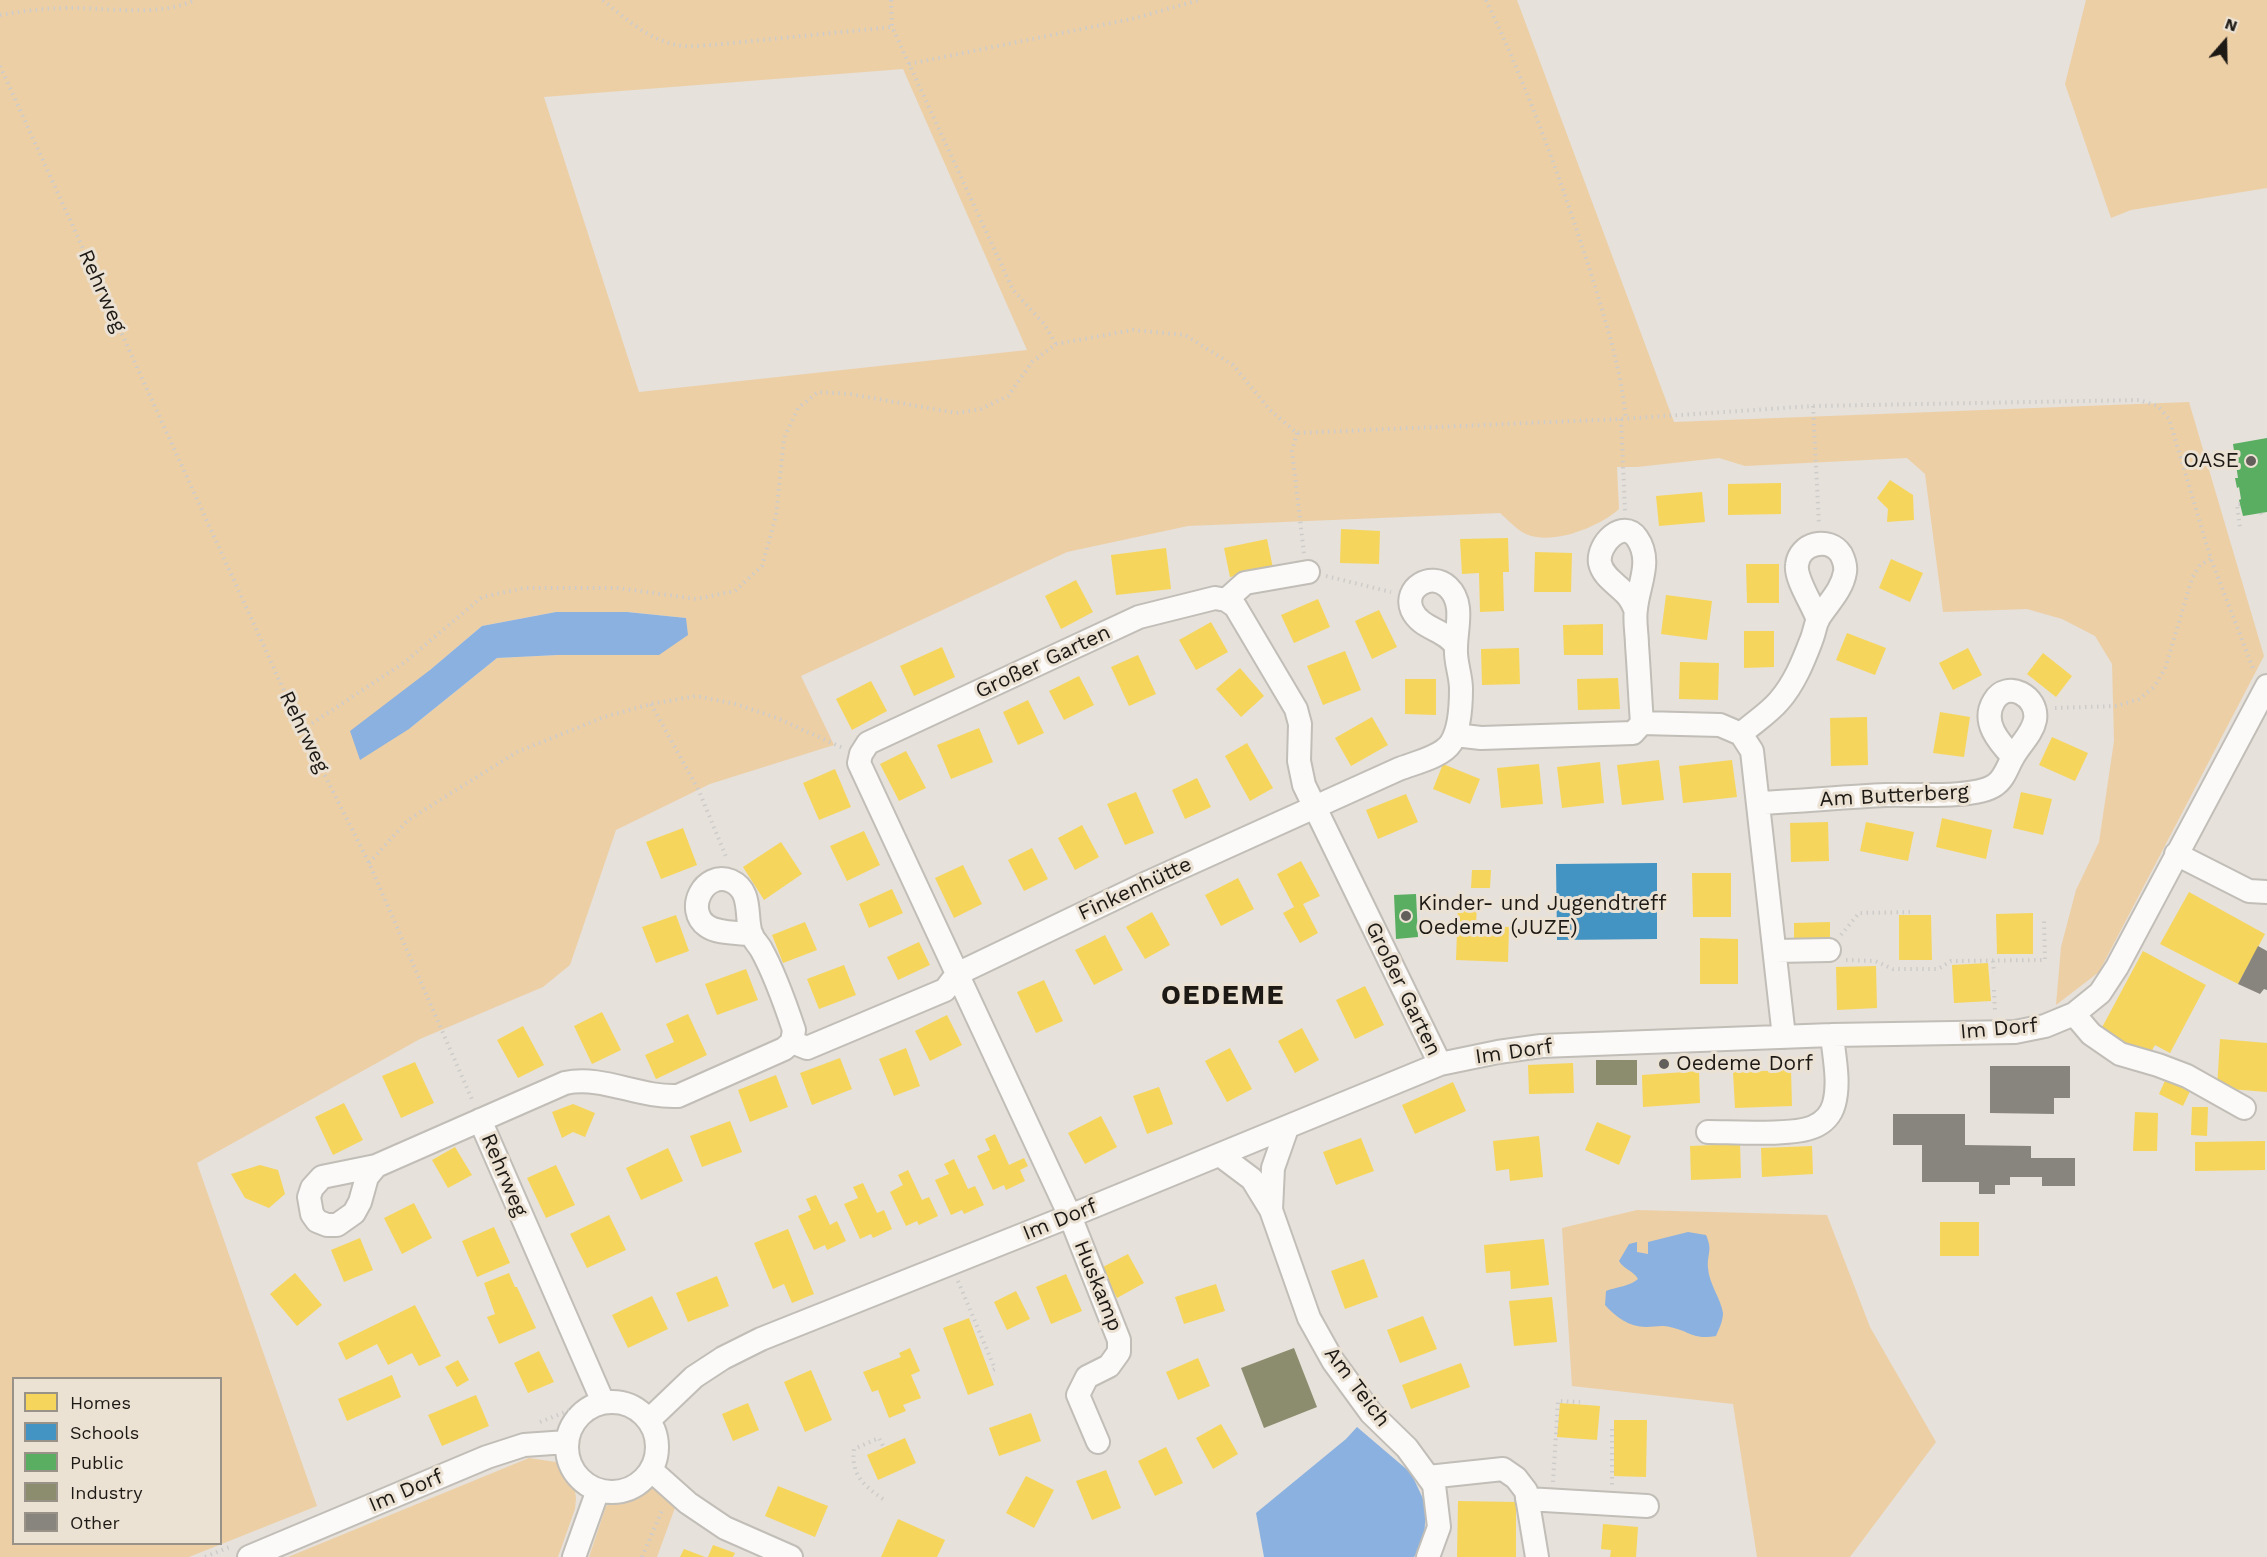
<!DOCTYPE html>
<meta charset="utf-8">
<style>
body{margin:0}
#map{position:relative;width:2267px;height:1557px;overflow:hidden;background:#e6e1da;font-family:"Work Sans",sans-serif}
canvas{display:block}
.legend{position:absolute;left:12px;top:1377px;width:210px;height:168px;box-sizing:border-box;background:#ece2d4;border:2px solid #999288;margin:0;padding:8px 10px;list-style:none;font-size:18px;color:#1d1915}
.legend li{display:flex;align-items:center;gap:12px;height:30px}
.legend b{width:30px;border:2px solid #999288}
.north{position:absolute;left:2195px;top:12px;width:60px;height:60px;-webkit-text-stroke:4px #ece2d4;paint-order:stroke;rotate:20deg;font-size:16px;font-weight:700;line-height:24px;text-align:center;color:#1d1915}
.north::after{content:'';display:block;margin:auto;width:21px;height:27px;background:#1d1915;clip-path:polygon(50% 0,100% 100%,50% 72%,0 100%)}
</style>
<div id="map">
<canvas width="2267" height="1557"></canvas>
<ul class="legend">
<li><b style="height:16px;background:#f6d55c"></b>Homes</li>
<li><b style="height:16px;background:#4393c3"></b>Schools</li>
<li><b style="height:16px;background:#5aae61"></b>Public</li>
<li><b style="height:16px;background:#8c8c6e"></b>Industry</li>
<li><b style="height:16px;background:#88857f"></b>Other</li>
</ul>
<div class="north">N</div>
</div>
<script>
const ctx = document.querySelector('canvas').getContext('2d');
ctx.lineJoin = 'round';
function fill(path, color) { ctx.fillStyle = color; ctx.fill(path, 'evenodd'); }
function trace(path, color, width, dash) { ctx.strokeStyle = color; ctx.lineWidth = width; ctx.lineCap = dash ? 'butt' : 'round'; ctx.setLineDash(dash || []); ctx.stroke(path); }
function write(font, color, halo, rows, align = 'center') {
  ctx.font = font + ' "Work Sans",sans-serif'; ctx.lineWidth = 6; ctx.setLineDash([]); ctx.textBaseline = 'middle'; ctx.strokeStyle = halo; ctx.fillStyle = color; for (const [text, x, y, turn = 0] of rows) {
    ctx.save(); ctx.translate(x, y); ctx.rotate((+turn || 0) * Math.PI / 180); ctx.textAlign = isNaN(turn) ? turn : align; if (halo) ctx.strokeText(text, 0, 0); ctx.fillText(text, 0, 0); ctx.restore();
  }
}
fill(new Path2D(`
 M0 0H1517L1674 422 2189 402 2264 656 2099 972 2056 1005 2061 947 2076 890 2099 842 2114 741 2112 664 2095 636 2062 619 2027 609 1943 612 1925 474 1907 458 1745 466 1719 458 1637 467H1617L1619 509C1599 527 1552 546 1526 534 1517 530 1507 519 1500 513L1188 526 1067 552 801 676 834 745 710 784 616 830 570 965 543 987 420 1039 197 1163 317 1506 189 1557H0ZM903 69 1027 350 639 392 544 97ZM556 612H627L686 618 558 655 497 658 409 729 430 670 482 626ZM14 1378H220V1544H14Z
 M2086 0H2267V188L2131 210 2111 218 2065 84Z
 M1637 1210 1827 1215 1870 1327 1936 1442 1850 1557H1757L1733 1404 1572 1386 1562 1228Z
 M529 1458 556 1462 567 1474 575 1490 576 1499 575 1509 558 1557H288Z
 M650 1484 676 1505 657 1557H589L606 1506Z`), '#edcfa6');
fill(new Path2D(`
 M556 612H627L686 618 688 635 659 655H558L497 658 409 729 360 760 350 731 430 670 482 626Z
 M1688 1232 1706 1235C1713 1251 1707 1253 1708 1268 1709 1284 1721 1299 1723 1313 1723 1321 1719 1329 1716 1336 1692 1340 1690 1331 1670 1327 1661 1325 1655 1327 1646 1327 1629 1327 1616 1317 1605 1305L1606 1291C1616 1287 1631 1286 1638 1279 1633 1270 1624 1270 1619 1261L1629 1244 1637 1242V1252L1648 1254V1242Z
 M1357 1427 1411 1473 1426 1505 1424 1542 1414 1557H1264L1256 1513 1346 1439Z`), '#8ab1e0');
fill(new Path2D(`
 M1890 480 1913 495 1914 520 1887 522 1888 509 1877 498Z
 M1781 483V514L1728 515V484Z
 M1702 492 1705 522 1659 526 1656 496Z
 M1341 529 1380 531 1379 564 1340 563Z
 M1508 538 1509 572H1503L1504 611 1480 612 1479 573 1462 574 1460 539Z
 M1267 539 1273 568 1230 577 1224 548Z
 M1166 548 1171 589 1116 595 1111 555Z
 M1535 552 1572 553 1571 592H1534Z
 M1891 559 1923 573 1910 602 1879 588Z
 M1746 564H1779V603H1747Z
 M1076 580 1093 612 1061 629 1045 596Z
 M1666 595 1712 601 1707 640 1661 634Z
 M1318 599 1330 627 1294 643 1281 615Z
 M1379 610 1397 647 1372 659 1355 621Z
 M1211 622 1228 652 1196 670 1179 640Z
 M1603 624V655H1564L1563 625Z
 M1744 631H1774V667L1744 668Z
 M1847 633 1886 648 1875 675 1836 660Z
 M942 647 955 677 914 696 900 666Z
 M1519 648 1520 684 1482 685 1481 649Z
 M1968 648 1982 675 1953 690 1939 663Z
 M1345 651 1361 690 1323 705 1307 666Z
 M2043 653 2072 676 2056 697 2027 674Z
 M1138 655 1156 694 1129 706 1111 667Z
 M1680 662 1719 663 1718 700 1679 699Z
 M1240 668 1264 696 1241 717 1216 689Z
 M1079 676 1094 705 1064 720 1049 691Z
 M1618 678 1620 709 1578 710 1577 679Z
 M1405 679H1436V715L1405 714Z
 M871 681 887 711 852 730 836 699Z
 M1028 700 1044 733 1018 745 1003 712Z
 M1940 712 1970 717 1964 757 1933 753Z
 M1372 717 1388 745 1351 766 1335 738Z
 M1867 717 1868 765 1831 766 1830 718Z
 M979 728 993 762 951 779 937 745Z
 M2052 737 2088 753 2075 781 2039 765Z
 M1247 743 1273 788 1250 801 1225 756Z
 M906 751 926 788 899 801 880 764Z
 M1659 760 1664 800 1622 805 1617 765Z
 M1732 760 1737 797 1683 803 1679 766Z
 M1600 762 1604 803 1562 808 1557 767Z
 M1443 764 1480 779 1470 804 1433 789Z
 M1539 764 1543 804 1501 808 1497 768Z
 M835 769 851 807 819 820 803 783Z
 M1197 778 1211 807 1185 819 1172 790Z
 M1136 792 1154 833 1125 845 1107 804Z
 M2021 792 2052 799 2043 835 2013 828Z
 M1406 794 1418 822 1378 839 1366 810Z
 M1942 818 1992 830 1986 859 1936 847Z
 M1828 822 1829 861 1791 862 1790 823Z
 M1866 822 1914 832 1908 861 1860 851Z
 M1082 825 1099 857 1075 870 1058 838Z
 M683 828 697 865 661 879 646 842Z
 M864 831 880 865 847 881 830 846Z
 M781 842 802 874 764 900 743 867Z
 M1032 848 1048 879 1024 891 1008 860Z
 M1301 861 1320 896 1303 904 1318 933 1300 943 1283 913 1294 907 1277 874Z
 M963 865 982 904 954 918 935 878Z
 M1472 870H1491L1490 888H1471Z
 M1692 873H1731V917H1693Z
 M1238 878 1254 909 1221 926 1205 895Z
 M892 889 903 913 869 928 859 904Z
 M2189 892 2265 934 2238 984 2160 944Z
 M1458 903H1477L1476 926 1509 927 1508 962 1456 960Z
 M1152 912 1170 945 1145 959 1126 927Z
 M2033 913V954H1997L1996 914Z
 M676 915 689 951 656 963 642 927Z
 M1899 915H1931L1932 960H1899Z
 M805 922 817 950 783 963 772 935Z
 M1830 922V940L1794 941V923Z
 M1105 935 1123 970 1094 985 1075 950Z
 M1700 938 1738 939V984H1700Z
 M919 942 930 965 898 980 887 957Z
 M2143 951 2206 985 2170 1053 2155 1045 2147 1059 2099 1033Z
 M1988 963 1991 1001 1954 1003 1952 965Z
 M844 965 856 995 819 1009 807 979Z
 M1876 966 1877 1008 1837 1010 1836 967Z
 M746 969 758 1000 717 1015 705 984Z
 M1044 980 1063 1021 1036 1033 1017 992Z
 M1365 986 1384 1025 1355 1039 1336 1000Z
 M602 1012 621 1050 592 1064 574 1026Z
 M688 1014 707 1055 656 1079 645 1055 674 1042 666 1024Z
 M947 1015 962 1045 930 1061 915 1031Z
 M523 1026 544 1065 518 1078 497 1040Z
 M1302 1028 1319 1060 1295 1073 1278 1041Z
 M2220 1039 2267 1043V1092L2217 1088Z
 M906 1048 920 1086 894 1096 879 1059Z
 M1230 1048 1252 1089 1227 1102 1205 1061Z
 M840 1058 852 1089 812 1105 800 1073Z
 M415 1062 434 1103 401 1118 382 1076Z
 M1573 1063 1574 1093 1529 1094 1528 1065Z
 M1791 1070 1792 1106 1735 1108 1733 1072Z
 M1699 1071 1700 1103 1643 1107 1642 1075Z
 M2168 1074 2193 1085 2183 1106 2159 1094Z
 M776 1075 788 1107 750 1122 738 1090Z
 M1453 1082 1466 1111 1415 1134 1402 1105Z
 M1159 1087 1173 1124 1147 1134 1133 1096Z
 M344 1103 363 1140 333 1155 315 1117Z
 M573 1104 595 1113 585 1137 573 1132 562 1138 552 1112Z
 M2192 1107H2208L2207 1136 2191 1135Z
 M2135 1112 2158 1113 2157 1151H2133Z
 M1101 1116 1117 1147 1085 1164 1068 1133Z
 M730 1121 742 1152 702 1167 690 1136Z
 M1597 1122 1631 1136 1619 1165 1585 1150Z
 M995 1134 1009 1165 1024 1158 1028 1166 1020 1170 1025 1181 1006 1190 1004 1185 993 1190 977 1156 990 1150 985 1139Z
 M1539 1136 1543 1177 1510 1181 1509 1169 1496 1171 1493 1141Z
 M1361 1138 1374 1171 1336 1185 1323 1152Z
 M2265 1141V1170L2195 1171V1142Z
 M1740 1144 1741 1178 1691 1180 1690 1146Z
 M1812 1146 1813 1174 1762 1177 1761 1148Z
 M455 1147 472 1175 448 1188 432 1160Z
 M668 1148 683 1181 641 1200 626 1168Z
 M954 1159 968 1189 975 1186 984 1205 964 1214 962 1210 951 1215 935 1180 949 1174 944 1164Z
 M260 1165 278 1170 285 1194 269 1208 245 1198 231 1174Z
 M556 1165 575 1205 546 1218 527 1178Z
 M908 1170 922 1200 929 1197 938 1216 919 1225 917 1221 906 1226 890 1192 903 1185 898 1175Z
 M863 1183 877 1213 884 1210 892 1229 873 1238 871 1234 860 1239 844 1204 858 1198 853 1187Z
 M816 1195 830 1225 837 1221 846 1241 827 1250 825 1245 814 1250 798 1216 811 1210 806 1199Z
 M414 1203 432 1238 402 1254 384 1218Z
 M609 1215 626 1250 587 1268 570 1234Z
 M1940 1222H1979V1256H1940Z
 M494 1227 510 1263 477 1277 462 1241Z
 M788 1229 814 1294 792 1303 784 1284 773 1289 754 1243Z
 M360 1238 373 1270 344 1282 331 1250Z
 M1544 1239 1549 1285 1511 1289 1510 1271 1486 1273 1484 1245Z
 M1128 1254 1144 1283 1117 1298 1101 1268Z
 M1364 1259 1378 1297 1345 1309 1331 1271Z
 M295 1273 322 1305 297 1326 270 1294Z
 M509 1273 515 1287H517L536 1328 499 1344 487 1317 495 1314 484 1283Z
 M1066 1274 1082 1311 1051 1324 1036 1287Z
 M717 1276 729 1306 688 1322 676 1293Z
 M1216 1284 1225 1311 1184 1324 1175 1297Z
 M1016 1291 1030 1319 1007 1330 994 1302Z
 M652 1296 668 1329 628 1348 612 1315Z
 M1552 1297 1557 1342 1514 1346 1509 1301Z
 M415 1305 441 1356 419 1366 412 1353 388 1365 377 1344 346 1360 338 1343Z
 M1423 1316 1437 1349 1400 1363 1387 1330Z
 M969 1318 994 1385 968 1395 943 1328Z
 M910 1348 920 1371 911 1375 921 1398 903 1405 906 1411 889 1418 878 1390 872 1392 863 1372 901 1357 899 1353Z
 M539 1351 554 1382 528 1393 514 1363Z
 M1198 1358 1210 1386 1178 1400 1166 1372Z
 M458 1360 469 1380 457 1387 445 1367Z
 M1461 1363 1470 1387 1411 1409 1402 1385Z
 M811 1370 832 1420 805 1432 784 1382Z
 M392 1375 401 1397 347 1421 338 1399Z
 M476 1395 489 1426 442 1446 428 1415Z
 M748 1403 759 1430 733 1441 722 1414Z
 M1560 1403 1600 1406 1597 1440 1557 1437Z
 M1031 1413 1041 1441 999 1456 989 1428Z
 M1614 1420H1647L1646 1477 1614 1476Z
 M1221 1424 1238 1454 1213 1469 1196 1438Z
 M905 1438 916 1463 878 1480 867 1455Z
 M1166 1447 1183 1483 1155 1496 1138 1461Z
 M1106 1470 1121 1508 1092 1520 1076 1481Z
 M1026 1476 1054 1490 1034 1528 1006 1513Z
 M778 1486 828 1506 815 1537 765 1516Z
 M1458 1501 1516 1502V1557H1457Z
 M898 1519 945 1540 937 1557H881Z
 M1603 1524 1638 1527 1636 1557H1610L1611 1550 1601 1549Z
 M713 1545 735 1553 733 1557H708Z
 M684 1549 705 1557H680Z`), '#f6d55c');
fill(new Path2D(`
 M1657 863V939L1557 940 1556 864Z`), '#4393c3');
fill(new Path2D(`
 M2267 438V512L2243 516 2239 500 2241 499 2239 487 2237 488 2235 478H2238L2233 444Z
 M1416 894 1418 937 1396 939 1394 895Z`), '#5aae61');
fill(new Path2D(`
 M1596 1060H1637V1085H1596Z
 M1294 1348 1317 1407 1264 1428 1241 1368Z`), '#8c8c6e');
fill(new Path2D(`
 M2258 946 2267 951V990L2264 989 2260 994 2238 984Z
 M1990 1066H2070V1098H2054V1114L1990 1113Z
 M1893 1114H1965V1145L2031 1146V1158H2075V1186H2042V1177H2010V1185H1995V1194H1979V1182H1922V1145H1893Z`), '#88857f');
const minor = new Path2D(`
 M1226 600 1245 583 1308 572
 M1635 609C1633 604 1630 598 1626 594 1617 584 1603 577 1600 563 1597 544 1623 518 1637 538 1653 561 1638 585 1636 609 1634 620 1637 634 1637 645 1639 671 1640 697 1642 723
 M1642 723 1720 725 1741 734 1752 751 1784 1037
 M1741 734C1753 723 1769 713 1779 701 1794 684 1803 662 1811 641 1814 634 1815 626 1818 619 1827 604 1842 591 1845 572 1846 566 1844 560 1841 554 1829 536 1799 543 1797 565 1795 579 1813 605 1818 620
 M1455 735 1481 738 1633 733 1642 723
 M1758 803C1801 801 1844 797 1886 795 1913 794 1975 799 1995 785 2004 779 2007 768 2012 759 2019 745 2032 735 2035 720 2039 696 2007 679 1994 701 1981 722 1999 742 2013 757
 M2176 854 2249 891 2267 892
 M1775 951 1829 950
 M2074 1014 2091 1034 2120 1054 2158 1065 2187 1076 2244 1108
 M792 1042 807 1048 945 990 957 974 1149 882 1399 769C1414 763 1442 757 1451 743 1460 729 1461 705 1461 689 1461 675 1455 662 1456 648 1456 628 1465 603 1448 587 1431 571 1403 588 1412 610 1421 630 1447 629 1456 647
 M480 1120 603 1402
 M1708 1132C1732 1132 1793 1136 1813 1127 1823 1123 1831 1115 1834 1104 1840 1082 1834 1057 1832 1035
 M1220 1155 1252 1179 1271 1210 1309 1318 1333 1361 1371 1413 1407 1448 1434 1485 1439 1527 1428 1557
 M376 1166 367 1177 360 1202 354 1213 337 1225H327L317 1221 312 1214 309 1197 312 1188 322 1177 376 1166 565 1083C603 1075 639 1098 678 1096L784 1049 792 1042 794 1030C785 1003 775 974 761 949 758 944 753 939 751 934 745 916 753 891 731 881 704 870 684 910 707 926 718 934 739 932 752 935
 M1271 1210 1273 1168 1287 1128
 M567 1447a45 45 0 1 1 90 0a45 45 0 1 1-90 0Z
 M649 1420 694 1377 723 1358 761 1339 1070 1216 1440 1064 1498 1052 1541 1046 1832 1035 2015 1032 2045 1026 2074 1014 2100 993 2117 967 2267 686
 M1098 1442 1078 1395 1087 1377 1109 1366 1119 1352V1340L1070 1216 859 763 861 754 868 743 1139 617 1215 598 1226 600 1235 606 1296 709 1300 724 1299 761 1304 785 1440 1064
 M651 1470 688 1503 725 1528 791 1557
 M1428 1477 1503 1469 1516 1478 1526 1491 1537 1557
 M1527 1499 1647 1506
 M249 1557 487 1457 524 1445 567 1442
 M574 1557 598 1490`);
trace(minor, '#c1bdb7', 26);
trace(new Path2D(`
 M603 0C627 20 652 43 684 46 693 47 703 45 712 45L892 27
 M891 0 892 27 1013 290 1044 324 1056 344
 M1486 0C1525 82 1557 169 1585 255 1602 309 1620 362 1626 419
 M0 15C23 11 46 8 70 8 109 8 159 17 195 0
 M909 64 1136 18 1199 0
 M0 66 302 730 369 863 473 1102
 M1813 406 1819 525
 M1621 419 1625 511
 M1297 433 1292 451 1304 554
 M2240 504H2237L2240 528
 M2261 513 2262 518
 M1326 576 1391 592
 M651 704 699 791 727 859
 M2055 708 2117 706 2139 699 2154 687 2165 669 2192 578 2200 565 2211 559
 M302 730 405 662 482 597 524 588H618L696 599 735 591 762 566 776 516 784 438 798 408 818 392 850 394 956 413 981 409 1008 396 1032 362 1056 344 1133 330 1185 335 1233 365 1270 410 1297 433 1621 419 1813 406 2139 400 2158 406 2169 419 2211 559 2254 671
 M369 863 408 820 517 752 604 717 651 704 696 696 736 704 777 718 843 748
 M1841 935 1859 913 1914 912
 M1846 960 1875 961 1893 969H1938L1951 961 2045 960 2044 919
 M1993 961 1994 973
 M1994 990 1995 1013
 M958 1281 995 1369 989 1372
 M540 1422 583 1405
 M1612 1429V1485
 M1553 1482 1558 1401 1580 1402
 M883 1499C863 1485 851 1475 854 1449L879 1438 884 1448
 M205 1557 232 1546
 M642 1557 663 1508`), '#cdccca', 4, [1.5, 4.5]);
trace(minor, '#fbfaf9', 22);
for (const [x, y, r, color] of [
 [2251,461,6,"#635f5a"],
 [1406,916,6,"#635f5a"],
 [1664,1064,6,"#635f5a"]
]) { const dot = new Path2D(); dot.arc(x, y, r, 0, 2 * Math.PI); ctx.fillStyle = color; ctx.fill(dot); trace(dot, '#ece2d4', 2); }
write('21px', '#1d1915', '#ece2d4', [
 ["Rehrweg",102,291,66],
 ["Großer Garten",1043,662,-25],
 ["Rehrweg",304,732,64],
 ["Am Butterberg",1894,796,-3],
 ["Finkenhütte",1135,889,-25],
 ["Großer Garten",1403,989,64],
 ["Im Dorf",1999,1029,-5],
 ["Im Dorf",1514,1052,-8],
 ["Rehrweg",504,1175,67],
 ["Im Dorf",1060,1220,-22],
 ["Huskamp",1098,1286,68],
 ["Am Teich",1357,1387,53],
 ["Im Dorf",406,1491,-23]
]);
write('21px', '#1d1915', '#ece2d4', [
 ["OASE",2239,461,"right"],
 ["Kinder- und Jugendtreff",1418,904],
 ["Oedeme (JUZE)",1418,928],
 ["Oedeme Dorf",1676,1064]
], 'left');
ctx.letterSpacing = '1.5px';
write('bold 27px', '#1d1915', '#ece2d4', [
 ["OEDEME",1223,996]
]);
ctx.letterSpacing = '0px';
</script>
